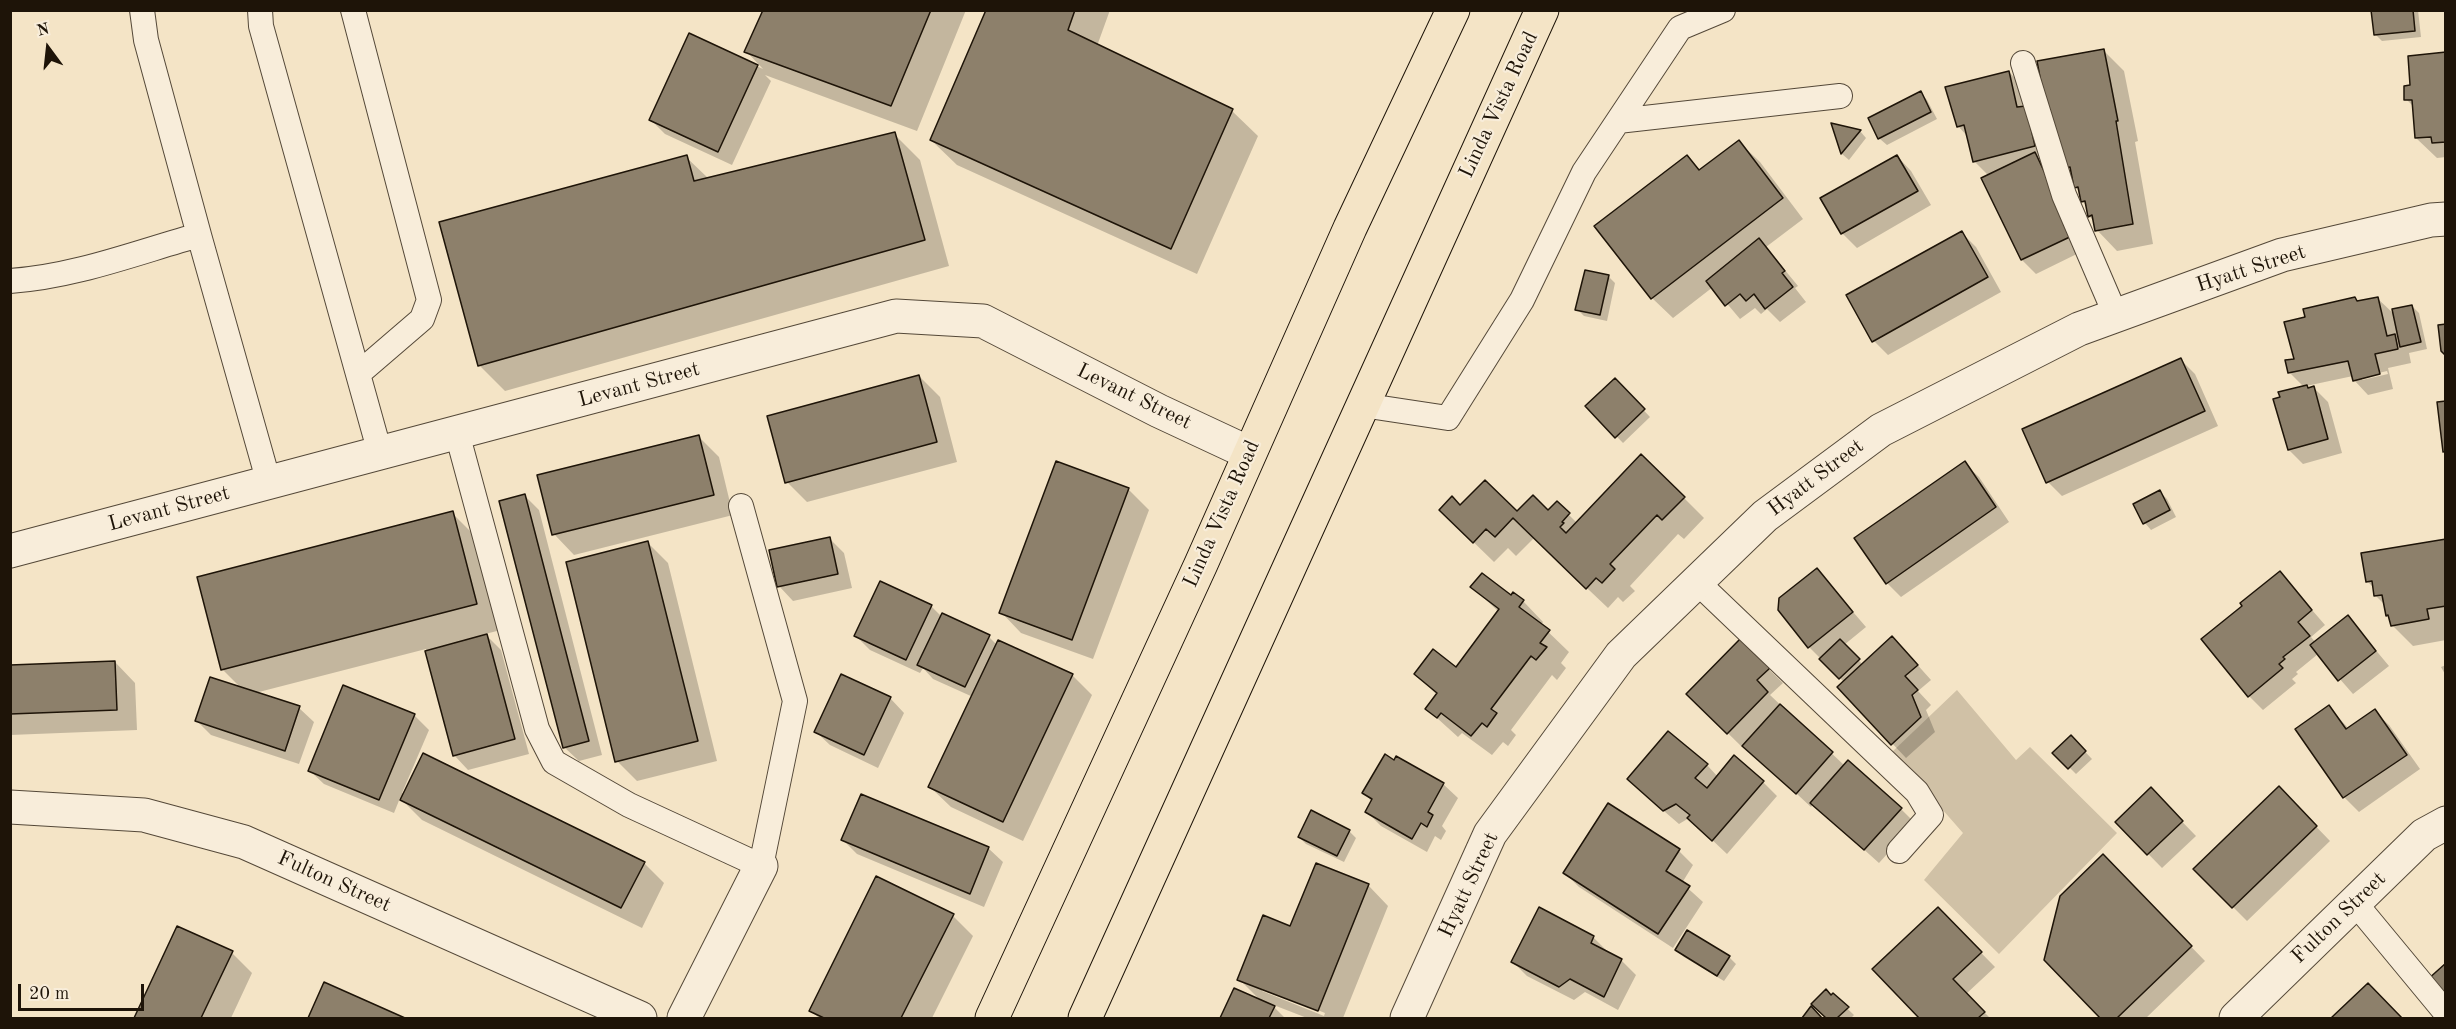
<!DOCTYPE html>
<style>
body{margin:0}
#map{position:relative;width:2456px;height:1029px;overflow:hidden;background:#f4e4c6;font-family:"Old Standard TT",serif}
canvas{display:block}
.frame{position:absolute;inset:0;border:12px solid #1e1408;pointer-events:none}
.north{position:absolute;left:18px;top:18px;width:60px;height:60px;-webkit-text-stroke:4px #f8edda;paint-order:stroke;rotate:345deg;font-size:16px;font-weight:700;line-height:24px;text-align:center;color:#1e1408}
.north::after{content:'';display:block;margin:auto;width:21px;height:27px;background:#1e1408;clip-path:polygon(50% 0,100% 100%,50% 72%,0 100%)}
.scale{position:absolute;left:18px;top:984px;width:126px;height:27px;box-sizing:border-box;border:3px solid #1e1408;border-top:0;padding-left:8px;font-size:18px;line-height:21px;white-space:nowrap;color:#1e1408;-webkit-text-stroke:4px #f8edda;paint-order:stroke}
</style>
<div id="map">
<canvas width="2456" height="1029"></canvas>
<div class="frame"></div>
<div class="north">N</div>
<div class="scale">20 m</div>
</div>
<script>
const ctx = document.querySelector('canvas').getContext('2d');
ctx.lineJoin = 'round';
function fill(path, color) { ctx.fillStyle = color; ctx.fill(path, 'evenodd'); }
function trace(path, color, width, dash) { ctx.strokeStyle = color; ctx.lineWidth = width; ctx.lineCap = dash ? 'butt' : 'round'; ctx.setLineDash(dash || []); ctx.stroke(path); }
function write(font, color, halo, rows, align = 'center') {
  ctx.font = font + ' "Old Standard TT",serif'; ctx.lineWidth = 4.5; ctx.setLineDash([]); ctx.textBaseline = 'middle'; ctx.strokeStyle = halo; ctx.fillStyle = color; for (const [text, x, y, turn = 0] of rows) {
    ctx.save(); ctx.translate(x, y); ctx.rotate((+turn || 0) * Math.PI / 180); ctx.textAlign = isNaN(turn) ? turn : align; if (halo) ctx.strokeText(text, 0, 0); ctx.fillText(text, 0, 0); ctx.restore();
  }
}
fill(new Path2D(`
 M1957 690 2016 760 2030 747 2117 833 1999 954 1924 880 1963 833 1892 752Z`), '#d0c1a6');
fill(new Path2D(`
 M764 10H966L917 131 765 75 771 81 732 165 665 134 651 120 689 35 763 69 746 51Z
 M988 10H1110L1097 46 1232 111 1258 136 1197 274 957 165 931 140Z
 M2373 10H2418L2421 37 2382 41 2375 34Z
 M2103 50 2124 71 2138 141 2135 142 2153 244 2117 251 2097 230 2095 222 2089 216 2087 206 2082 201 2080 192 2058 169Z
 M2446 54V157L2437 158 2416 138 2414 107 2406 99 2412 87Z
 M2009 72 2023 86 2087 249 2036 274 2022 260 1983 179 1989 176 1974 161 1968 137 1958 126Z
 M1921 93 1927 100 1937 119 1887 145 1880 139 1870 119Z
 M1833 125 1860 131 1866 138 1849 160 1842 154Z
 M894 134 920 160 949 266 505 391 479 365 686 157 709 179Z
 M1739 142 1760 162 1803 219 1766 247 1798 286 1795 288 1806 302 1780 322 1767 309 1761 314 1755 308 1740 319 1713 287 1673 318 1652 298 1686 157 1701 171Z
 M1897 156 1911 171 1931 205 1857 248 1842 233 1823 199Z
 M1962 233 1976 247 2001 292 1888 355 1874 341Z
 M1608 276 1615 283 1607 321 1584 316 1577 309Z
 M2355 298 2359 302 2377 298 2395 315 2412 306 2419 313 2427 349 2409 353 2411 363 2388 368 2393 389 2368 395 2354 380 2353 376 2306 386 2310 389 2314 388 2328 402 2342 453 2303 464 2289 450 2304 387 2289 372 2295 360 2307 318ZM2387 371 2388 374 2362 380V377Z
 M2181 360 2195 374 2218 426 2062 496 2048 482Z
 M919 376 940 397 957 462 807 502 787 482Z
 M1615 380 1650 417 1623 443 1587 406Z
 M698 436 719 457 733 515 574 555 554 534Z
 M1057 463 1129 490 1149 510 1093 659 1021 633 1001 612Z
 M1964 463 1979 477 2009 522 1901 597 1887 583Z
 M2160 492 2167 499 2176 517 2151 530 2145 523 2135 505Z
 M525 496 539 510 602 755 579 761 564 747Z
 M1684 498 1704 518 1684 539 1678 534 1630 586 1635 591 1623 602 1618 597 1608 608 1534 538 1516 556 1508 548 1494 562 1461 530V507L1517 513 1548 512 1557 503 1577 523Z
 M452 513 478 539 501 630 485 634 501 650 529 754 468 770 454 755 426 649 255 693 299 708 314 722 299 764 211 735 197 721 242 689 222 669Z
 M830 539 844 553 852 588 793 601 779 586Z
 M2446 540V640L2413 646 2392 625 2386 606 2375 595 2374 588 2367 581Z
 M648 543 668 563 717 761 637 781 617 761Z
 M1817 570 1866 627 1844 645 1863 665 1906 652 1931 680 1918 691 1931 705 1926 710 1935 732 1906 758 1839 687 1844 682 1809 647Z
 M2280 573 2325 625 2311 637 2316 643 2348 617 2389 666 2353 694 2318 654 2296 672 2298 674 2292 679 2296 683 2263 710 2249 696 2245 606Z
 M1472 587 1523 601 1543 622 1541 625 1569 652 1561 663 1566 668 1557 680 1552 675 1511 730 1516 735 1508 746 1503 742 1492 755 1462 733 1458 737 1427 709 1437 695 1416 674 1457 669 1499 612Z
 M931 606 942 617 989 637 997 645 1072 675 1092 695 1023 841 951 807 930 787 973 697 933 679 923 668 920 673 870 650 856 636Z
 M1740 641 1783 683 1770 695 1845 766 1901 809 1915 823 1879 863 1813 804 1811 807 1744 745 1742 747 1688 694Z
 M115 662 135 683 137 730 10 735V667Z
 M2446 665V676L2441 667Z
 M344 687 415 716 429 730 402 793 644 863 664 883 642 928 422 820 400 798 394 813 324 784 309 770Z
 M890 698 904 713 878 768 830 745 815 731Z
 M2329 707 2349 729 2374 711 2389 725 2420 769 2359 812 2344 797 2297 729Z
 M2071 737 2092 759 2076 774 2055 753Z
 M1707 765 1718 777 1763 782 1777 796 1727 854 1689 818 1679 824 1643 793Z
 M1443 784 1458 798 1442 826 1446 831 1441 840 1435 836 1427 852 1381 826 1367 812 1372 802 1364 793Z
 M2279 788 2330 841 2247 921 2195 869Z
 M2165 804 2196 836 2162 868 2117 822Z
 M1349 831 1356 838 1344 862 1306 844 1299 837Z
 M843 840 988 848 1003 862 984 907 857 854Z
 M1679 851 1693 865 1682 883 1703 902 1673 948 1579 887 1565 873Z
 M2103 856 2205 961 2146 1018H2102L2045 960Z
 M1368 885 1388 906 1343 1018H1307L1271 1004 1285 1018H1222L1235 989 1260 1000 1239 979ZM1262 988 1325 1013 1324 1016 1262 991Z
 M1938 909 1995 967 1966 994 1990 1018H1921L1874 969Z
 M953 916 973 936 932 1018H819L811 1011Z
 M177 928 232 953 252 973 231 1018H135Z
 M1593 937 1607 951V953L1621 960 1636 975 1618 1010 1585 992 1574 1000 1527 976 1513 962Z
 M1677 950 1729 957 1736 964 1724 981 1684 957Z
 M324 984 401 1018H309Z
 M2368 986 2400 1018H2333Z
 M1833 995 1854 1015 1851 1018H1828L1814 1004Z`), '#0003');
const building = new Path2D(`
 M763 10H931L891 106 744 52Z
 M986 10H1075L1068 30 1233 109 1171 249 930 140Z
 M2371 10H2413L2415 31 2374 35Z
 M689 33 758 65 718 152 649 120Z
 M2104 49 2118 121H2116L2133 224 2095 231 2092 215 2088 217 2085 201 2081 202 2078 187 2074 188 2070 167 2057 170 2037 61Z
 M2446 52V142L2432 143 2431 137 2415 138 2412 100H2404V86L2410 85 2408 56Z
 M2009 71 2017 107 2026 106 2035 146 1973 162 1964 125 1957 127 1945 87Z
 M1921 91 1931 112 1878 139 1868 118Z
 M1831 123 1861 130 1841 154Z
 M895 132 925 240 478 366 439 222 687 155 694 181Z
 M1739 140 1783 198 1651 299 1594 226 1687 155 1699 170Z
 M2035 152 2074 235 2021 260 1981 178Z
 M1897 155 1918 191 1841 234 1820 198Z
 M1962 231 1988 277 1872 342 1846 295Z
 M1759 238 1785 271 1782 273 1793 287 1765 309 1754 294 1746 301 1740 294 1725 306 1706 281Z
 M1585 270 1609 275 1600 315 1575 310Z
 M2355 297 2357 301 2378 297 2387 336 2395 334 2398 349 2375 354 2380 374 2353 381 2348 361 2288 373 2285 360 2294 359 2284 322 2305 317 2303 309Z
 M2412 305 2421 342 2400 347 2392 309Z
 M2446 324V356L2441 351 2438 325Z
 M2181 358 2205 411 2046 483 2022 429Z
 M919 375 937 442 785 483 767 416Z
 M1615 378 1645 409 1615 438 1585 406Z
 M2307 385 2308 388 2314 386 2328 439 2288 450 2273 399 2280 397 2278 392Z
 M2446 401V451L2443 452 2437 402Z
 M699 435 714 495 552 535 537 475Z
 M1641 454 1685 497 1662 520 1657 515 1610 564 1615 569 1602 583 1596 578 1586 589 1513 518 1495 537 1486 529 1473 543 1439 510 1452 496 1460 505 1485 480 1517 511 1533 495 1548 510 1557 501 1570 513 1562 522 1564 523 1560 527 1566 533Z
 M1056 461 1129 488 1072 640 999 613Z
 M1965 461 1996 507 1886 584 1854 538Z
 M2160 490 2170 510 2143 524 2133 504Z
 M525 494 589 741 563 748 499 501Z
 M453 511 477 604 221 670 197 577Z
 M830 537 838 574 777 587 769 550Z
 M2446 539V606L2427 609 2429 619 2391 626 2388 615 2386 616 2382 595 2374 596 2372 581 2366 582 2361 553Z
 M648 541 698 741 615 762 566 562Z
 M1817 568 1853 612 1808 648 1778 610 1779 598Z
 M2280 571 2312 610 2298 622 2310 636 2283 657 2285 659 2279 664 2283 668 2248 697 2201 639 2242 606 2240 603Z
 M1482 573 1511 595 1513 592 1524 600 1519 607 1550 630 1540 643 1547 647 1536 660 1531 656 1491 709 1497 713 1487 727 1482 723 1471 736 1441 713 1437 718 1425 709 1437 693 1414 674 1433 649 1456 667 1499 609 1470 587Z
 M880 581 932 605 906 660 854 636Z
 M942 613 990 635 965 687 917 665Z
 M2348 615 2376 651 2338 681 2310 645Z
 M487 634 515 739 453 756 425 651Z
 M1892 636 1918 665 1905 676 1918 690 1912 695 1921 717 1891 745 1837 687Z
 M1740 639 1770 668 1757 680 1768 692 1727 734 1686 694Z
 M1840 639 1860 659 1839 679 1819 659Z
 M998 640 1073 674 1003 822 928 787Z
 M115 661 117 710 10 714V665Z
 M841 674 891 697 864 755 814 732Z
 M210 677 300 706 285 751 195 721Z
 M343 685 415 714 379 800 308 771Z
 M1780 704 1833 752 1796 794 1742 746Z
 M2329 705 2346 729 2375 709 2407 755 2343 798 2295 729Z
 M1668 731 1708 764 1695 778 1707 788 1734 755 1764 781 1712 841 1687 818 1690 815 1676 804 1663 811 1627 779Z
 M2071 735 2086 751 2068 769 2052 753Z
 M423 753 645 862 621 908 400 800Z
 M1385 754 1394 760 1396 756 1444 783 1428 812 1433 815 1427 827 1421 823 1412 839 1365 812 1372 799 1362 793Z
 M1848 760 1902 808 1864 850 1810 803Z
 M2279 786 2317 826 2232 908 2193 869Z
 M2151 787 2183 821 2147 855 2115 822Z
 M861 794 989 847 970 894 841 840Z
 M1608 803 1680 849 1666 871 1690 886 1658 934 1563 873Z
 M1311 810 1350 830 1337 856 1298 837Z
 M2103 854 2192 946 2117 1018H2100L2044 960 2060 896Z
 M1316 863 1369 884 1318 1011 1237 980 1263 915 1290 926Z
 M876 876 954 914 901 1018H824L809 1011Z
 M1539 907 1594 936 1591 943 1622 959 1604 997 1570 979 1559 987 1511 962Z
 M1938 907 1982 952 1953 979 1985 1012 1978 1018H1919L1872 969Z
 M177 926 233 951 201 1018H134Z
 M1687 930 1730 956 1717 976 1675 950Z
 M2446 963V999L2427 980Z
 M324 982 405 1018H308Z
 M2368 983 2402 1018H2331Z
 M1234 988 1275 1006 1269 1018H1220Z
 M1826 989 1831 995 1833 993 1849 1007 1837 1018H1826L1811 1004Z
 M1811 1006 1822 1018H1802Z`);
fill(building, '#8d806b');
trace(building, '#1e1408', 1.5);
const lane = new Path2D(`
 M260 10 261 26 380 453
 M353 10 429 300 422 319 358 374
 M2023 63 2064 195 2116 316
 M1618 121 1840 96
 M199 235 269 483
 M10 281C74 277 138 252 199 235L146 40 142 10
 M1362 405 1448 418 1522 300 1584 172 1680 28 1723 10
 M457 433 537 729 554 762 629 805 761 866 795 701 741 506
 M1696 581 1917 792 1931 815 1899 851
 M2355 903 2446 1013`);
const street = new Path2D(`
 M10 551 896 316 983 321 1159 411 1249 453
 M10 807 144 815 244 842 640 1018
 M684 1018 761 866
 M1407 1018 1490 834 1621 655 1765 516 1881 430 2079 329 2282 255 2431 220 2446 219
 M2236 1018 2424 835 2446 823`);
const primary = new Path2D(`
 M992 1018 1201 564 1350 228 1453 10
 M1085 1018C1238 683 1388 346 1542 10`);
trace(lane, '#544838', 26);
trace(street, '#544838', 35);
trace(primary, '#1e1408', 35);
trace(lane, '#f8edda', 24);
trace(street, '#f8edda', 33);
trace(primary, '#f4e4c6', 33);
write('21px', '#1e1408', '#f8edda', [
 ["Linda Vista Road",1499,105,-65],
 ["Hyatt Street",2251,269,-18],
 ["Levant Street",639,385,-15],
 ["Levant Street",1134,397,26],
 ["Hyatt Street",1816,478,-37],
 ["Levant Street",169,509,-15],
 ["Linda Vista Road",1222,514,-66],
 ["Fulton Street",334,882,24],
 ["Hyatt Street",1469,885,-65],
 ["Fulton Street",2339,918,-44]
]);
</script>
